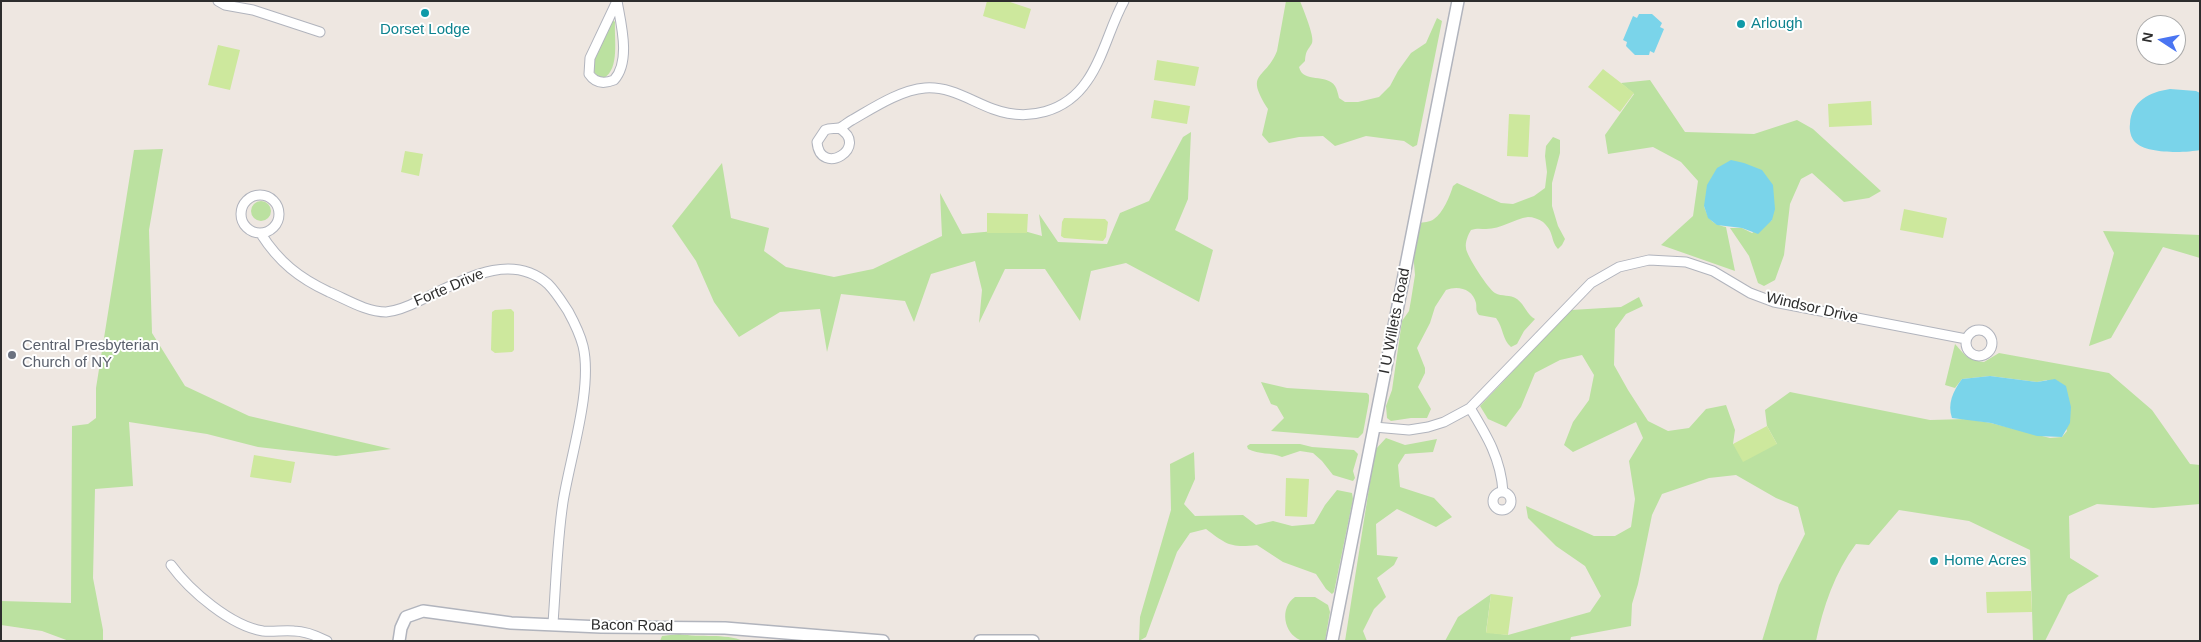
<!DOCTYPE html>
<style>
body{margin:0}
#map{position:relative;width:2201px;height:642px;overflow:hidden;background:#eee7e1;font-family:Arial,sans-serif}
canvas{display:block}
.frame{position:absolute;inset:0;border:2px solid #2d2d2d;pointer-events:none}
.north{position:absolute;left:2136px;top:15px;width:50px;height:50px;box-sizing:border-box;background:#fff;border:1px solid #ababab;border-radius:50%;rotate:281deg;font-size:14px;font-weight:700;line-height:20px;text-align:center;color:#2d2d2d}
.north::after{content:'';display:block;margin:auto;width:18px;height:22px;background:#4a75f2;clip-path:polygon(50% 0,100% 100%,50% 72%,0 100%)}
</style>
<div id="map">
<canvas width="2201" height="642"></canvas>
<div class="frame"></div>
<div class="north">N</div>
</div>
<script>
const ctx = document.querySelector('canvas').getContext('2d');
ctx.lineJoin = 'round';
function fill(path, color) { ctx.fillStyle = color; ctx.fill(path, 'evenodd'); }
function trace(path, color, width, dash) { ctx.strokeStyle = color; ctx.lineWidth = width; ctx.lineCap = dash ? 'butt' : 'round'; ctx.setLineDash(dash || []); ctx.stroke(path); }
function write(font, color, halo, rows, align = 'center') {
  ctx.font = font + ' Arial,sans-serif'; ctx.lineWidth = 4; ctx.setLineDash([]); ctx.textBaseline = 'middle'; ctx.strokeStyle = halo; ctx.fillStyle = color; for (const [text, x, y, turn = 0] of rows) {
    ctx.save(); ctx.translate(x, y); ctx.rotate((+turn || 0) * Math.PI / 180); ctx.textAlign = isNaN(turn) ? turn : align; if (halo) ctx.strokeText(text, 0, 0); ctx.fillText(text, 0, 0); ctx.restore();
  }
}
fill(new Path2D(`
 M1286 1H1300C1303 9 1315 37 1312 43 1308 51 1306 49 1305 61L1299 67C1303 84 1327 73 1335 86 1337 89 1338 94 1339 98L1345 102H1358L1379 97 1390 86 1398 71 1411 53 1426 43 1437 18 1442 21 1417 145 1413 147 1404 141 1366 136 1335 146 1323 136 1299 137 1269 143 1262 135 1268 109C1244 71 1265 81 1277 51Z
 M613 20 615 22C614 38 620 69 604 78 578 73 606 34 613 20Z
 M1650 80 1685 132 1754 134 1797 120 1813 129 1881 191 1869 198 1844 202 1812 173 1801 179 1790 204 1784 255 1775 280 1764 286 1758 283 1749 256 1730 228H1742L1752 233 1772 220 1704 206C1708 219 1712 224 1726 227L1735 271 1661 245 1693 216 1698 181 1681 162 1653 147 1608 154 1605 135 1634 94 1621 83Z
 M1191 132 1188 199 1175 230 1213 250 1199 302 1126 263 1091 271 1080 321 1045 269H1005L979 323 982 290 975 261 931 274 914 322 905 301 841 294 827 352 820 309 780 312 739 337 714 302 696 261 672 226 722 163 731 218 769 228 764 251 786 267 834 277 873 269 942 236 940 193 962 234 1017 229 1042 236 1039 214 1058 242 1107 244 1120 213 1149 201 1183 137Z
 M1553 137 1560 140V153L1552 183V206L1558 226 1565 239 1562 245 1558 249C1550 240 1555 233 1543 222 1539 219 1533 217 1528 217 1514 219 1501 229 1486 229 1481 229 1477 228 1471 230 1468 235 1465 242 1466 248 1466 255 1489 290 1495 293 1502 297 1510 294 1517 299 1525 305 1527 315 1535 319L1524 331 1517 344 1511 347C1502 339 1504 329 1496 318L1479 315C1475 310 1477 309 1476 303 1473 289 1458 285 1446 290L1435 307 1430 323 1417 348 1425 368V373L1418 387 1431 409 1427 418H1411L1391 421 1387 418 1386 406 1392 390 1402 321 1409 311 1411 300 1415 275 1413 252 1418 224C1424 221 1429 223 1434 219 1443 213 1450 196 1453 186L1457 183 1501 203 1513 204 1534 196 1545 188 1547 172 1545 156 1546 146Z
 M163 149 149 230 152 333 185 386 249 416 391 449 336 456 258 447 207 434 129 422 133 486 95 489 93 578 103 630V641H69L42 631 1 625V601L71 603 72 426 88 424 96 418V388L134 150Z
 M251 211a10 10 0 1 1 20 0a10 10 0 1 1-20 0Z
 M2103 231 2200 235V258L2163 247 2111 338 2089 346 2114 253Z
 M1639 297 1643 306 1626 314 1615 329 1614 365 1628 390 1648 421 1668 431 1689 428 1706 409 1726 405 1735 430 1733 444H1777L1767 426 1765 410 1790 392 1930 420 1967 419 1991 423 2050 438 2062 437 2067 431 2047 380 2037 382 1990 376 1962 379 1955 388 1945 385 1955 344C1967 357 1966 359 1984 362L1999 353 2109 373 2152 410 2190 464 2200 465V504L2153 508 2097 504 2069 516 2070 558 2099 576 2068 595 2045 641H2033L2030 550 1969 521 1899 510 1869 545 1856 544C1835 572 1823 607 1816 641H1762L1779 585 1805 534 1798 507 1776 498 1736 475 1709 478 1662 494 1652 515 1638 584 1632 604 1631 626 1571 637 1570 641H1445L1458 617 1491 594 1486 632 1508 635 1590 612 1601 596 1585 566 1556 546 1528 518 1526 506 1594 536H1615L1631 527 1635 499 1629 461 1643 438 1636 422 1573 452 1564 445 1573 422 1589 400 1594 375 1582 355 1560 360 1535 373 1521 407 1506 427 1488 419 1480 406 1571 310 1621 307Z
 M1261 382 1287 388 1367 393 1369 395V401L1363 433 1358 438 1271 431 1284 418 1277 406 1271 404Z
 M1386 438 1405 445 1437 439 1433 452 1405 454 1398 465 1400 487 1434 498 1452 517 1436 527 1397 509 1376 524 1377 555 1398 557 1394 565 1377 578 1386 597 1374 609 1363 631 1367 641H1345L1375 450Z
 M1250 444H1300L1312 447 1354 450 1358 454 1353 471 1355 478 1353 481 1333 475 1322 461 1313 453 1300 451 1282 457C1271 452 1259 455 1248 449L1247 446Z
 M1194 452 1195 479 1184 504 1195 516 1243 515 1256 525 1273 521 1292 526 1314 524 1325 505 1337 490 1352 493 1353 499 1334 592 1332 594 1326 589 1316 574 1283 562 1257 545C1231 548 1227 545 1206 529L1190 533 1177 552 1146 637 1139 641 1140 617 1171 510 1170 464Z
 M1295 597H1315L1328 605 1330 612 1325 641C1318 641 1307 642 1300 640 1284 633 1279 608 1295 597Z
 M679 634C701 638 724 633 744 641H660L662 636Z`), '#bbe1a0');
fill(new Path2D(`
 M987 1H1007L1031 9 1025 29 983 16Z
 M218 45 240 50 230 90 208 85Z
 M1157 60 1199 67 1195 86 1154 80Z
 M1603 69 1634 93 1620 112 1588 87Z
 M1154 100 1190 106 1187 124 1151 118Z
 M1871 101 1872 125 1829 127 1828 104Z
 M1509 114 1530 115 1528 157 1507 156Z
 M405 151 423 154 419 176 401 172Z
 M1904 209 1947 218 1943 238 1900 230Z
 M987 213 1028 214 1027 233H987Z
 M1064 218 1105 219 1108 222 1106 237 1103 241 1064 238 1061 236 1062 222Z
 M511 309 514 312V350L512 352 495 353 491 350 492 312 495 310Z
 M1767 426 1777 444 1743 462 1733 444Z
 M254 455 295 462 291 483 250 477Z
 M1286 478 1309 479 1307 517 1285 516Z
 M2031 591 2032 612 1987 613 1986 592Z
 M1491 594 1513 597 1508 635 1486 633Z`), '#cde89d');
fill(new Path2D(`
 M1639 14H1652L1662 23 1660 27 1664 29 1654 53 1650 51 1649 55H1635L1626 46 1627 42 1623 40 1633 16 1637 18Z
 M2170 89 2196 91 2200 93V150C2185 153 2146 154 2135 142 2131 138 2129 130 2130 124 2131 101 2150 92 2170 89Z
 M1731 160 1744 163 1762 170 1773 185 1775 209 1772 220 1758 234 1742 228 1717 225 1708 218 1704 206 1707 185 1717 168Z
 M1990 376 2037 382 2055 379 2066 386 2071 407 2070 423 2062 437 2037 436 1991 423 1952 418C1947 404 1953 391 1962 379Z`), '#7ad4ea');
const street = new Path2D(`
 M218 1 225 5 253 10 320 32
 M617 1C621 24 631 61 614 80 604 84 595 83 589 74L590 58Z
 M839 128C871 147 820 178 817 142L825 130C830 128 834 129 839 128 843 127 848 122 852 120 873 108 900 90 925 88 950 86 971 101 993 109 1028 122 1066 112 1087 81 1104 57 1110 26 1124 1
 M241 214a19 19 0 1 1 38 0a19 19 0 1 1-38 0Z
 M261 234C279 262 299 278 329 292 346 299 366 312 386 312 398 311 411 305 421 300 460 282 509 250 548 284 556 292 562 302 568 311 574 322 580 334 583 346 593 388 570 458 563 502 557 542 556 583 553 623
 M1966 343a13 13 0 1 1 26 0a13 13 0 1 1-26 0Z
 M1470 408C1487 436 1501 459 1503 492
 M1374 427 1409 430 1428 427 1444 422 1470 408 1591 283 1619 267 1649 260 1686 262 1713 271 1750 293 1774 302 1966 339
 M1493 501a9 9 0 1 1 18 0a9 9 0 1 1-18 0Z
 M171 565C190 591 231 626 263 631 273 632 284 630 294 631 306 631 317 636 327 641`);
const secondary = new Path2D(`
 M399 641 401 628 406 617 423 611 511 623 601 627 725 628 883 641
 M980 641H1033
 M1332 641 1458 1`);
trace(street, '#b1b4bd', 11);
trace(secondary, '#b1b4bd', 14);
trace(street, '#fff', 9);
trace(secondary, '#fff', 11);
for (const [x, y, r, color] of [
 [425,13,5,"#0f9aa8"],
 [1741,24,5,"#0f9aa8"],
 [12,355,5,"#6b7280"],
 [1934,561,5,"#0f9aa8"]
]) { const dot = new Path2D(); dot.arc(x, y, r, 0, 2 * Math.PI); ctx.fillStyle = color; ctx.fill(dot); trace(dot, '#fff', 2); }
write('15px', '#0d838f', '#fff', [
 ["Arlough",1751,24],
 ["Dorset Lodge",425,30,"center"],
 ["Home Acres",1944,561]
], 'left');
write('15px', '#2d2d2d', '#fff', [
 ["Forte Drive",449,288,-23],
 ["Windsor Drive",1812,308,13],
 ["I U Willets Road",1395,321,-79],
 ["Bacon Road",632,626,1]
]);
write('15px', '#5b616d', '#fff', [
 ["Central Presbyterian",22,346],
 ["Church of NY",22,363]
], 'left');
</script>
